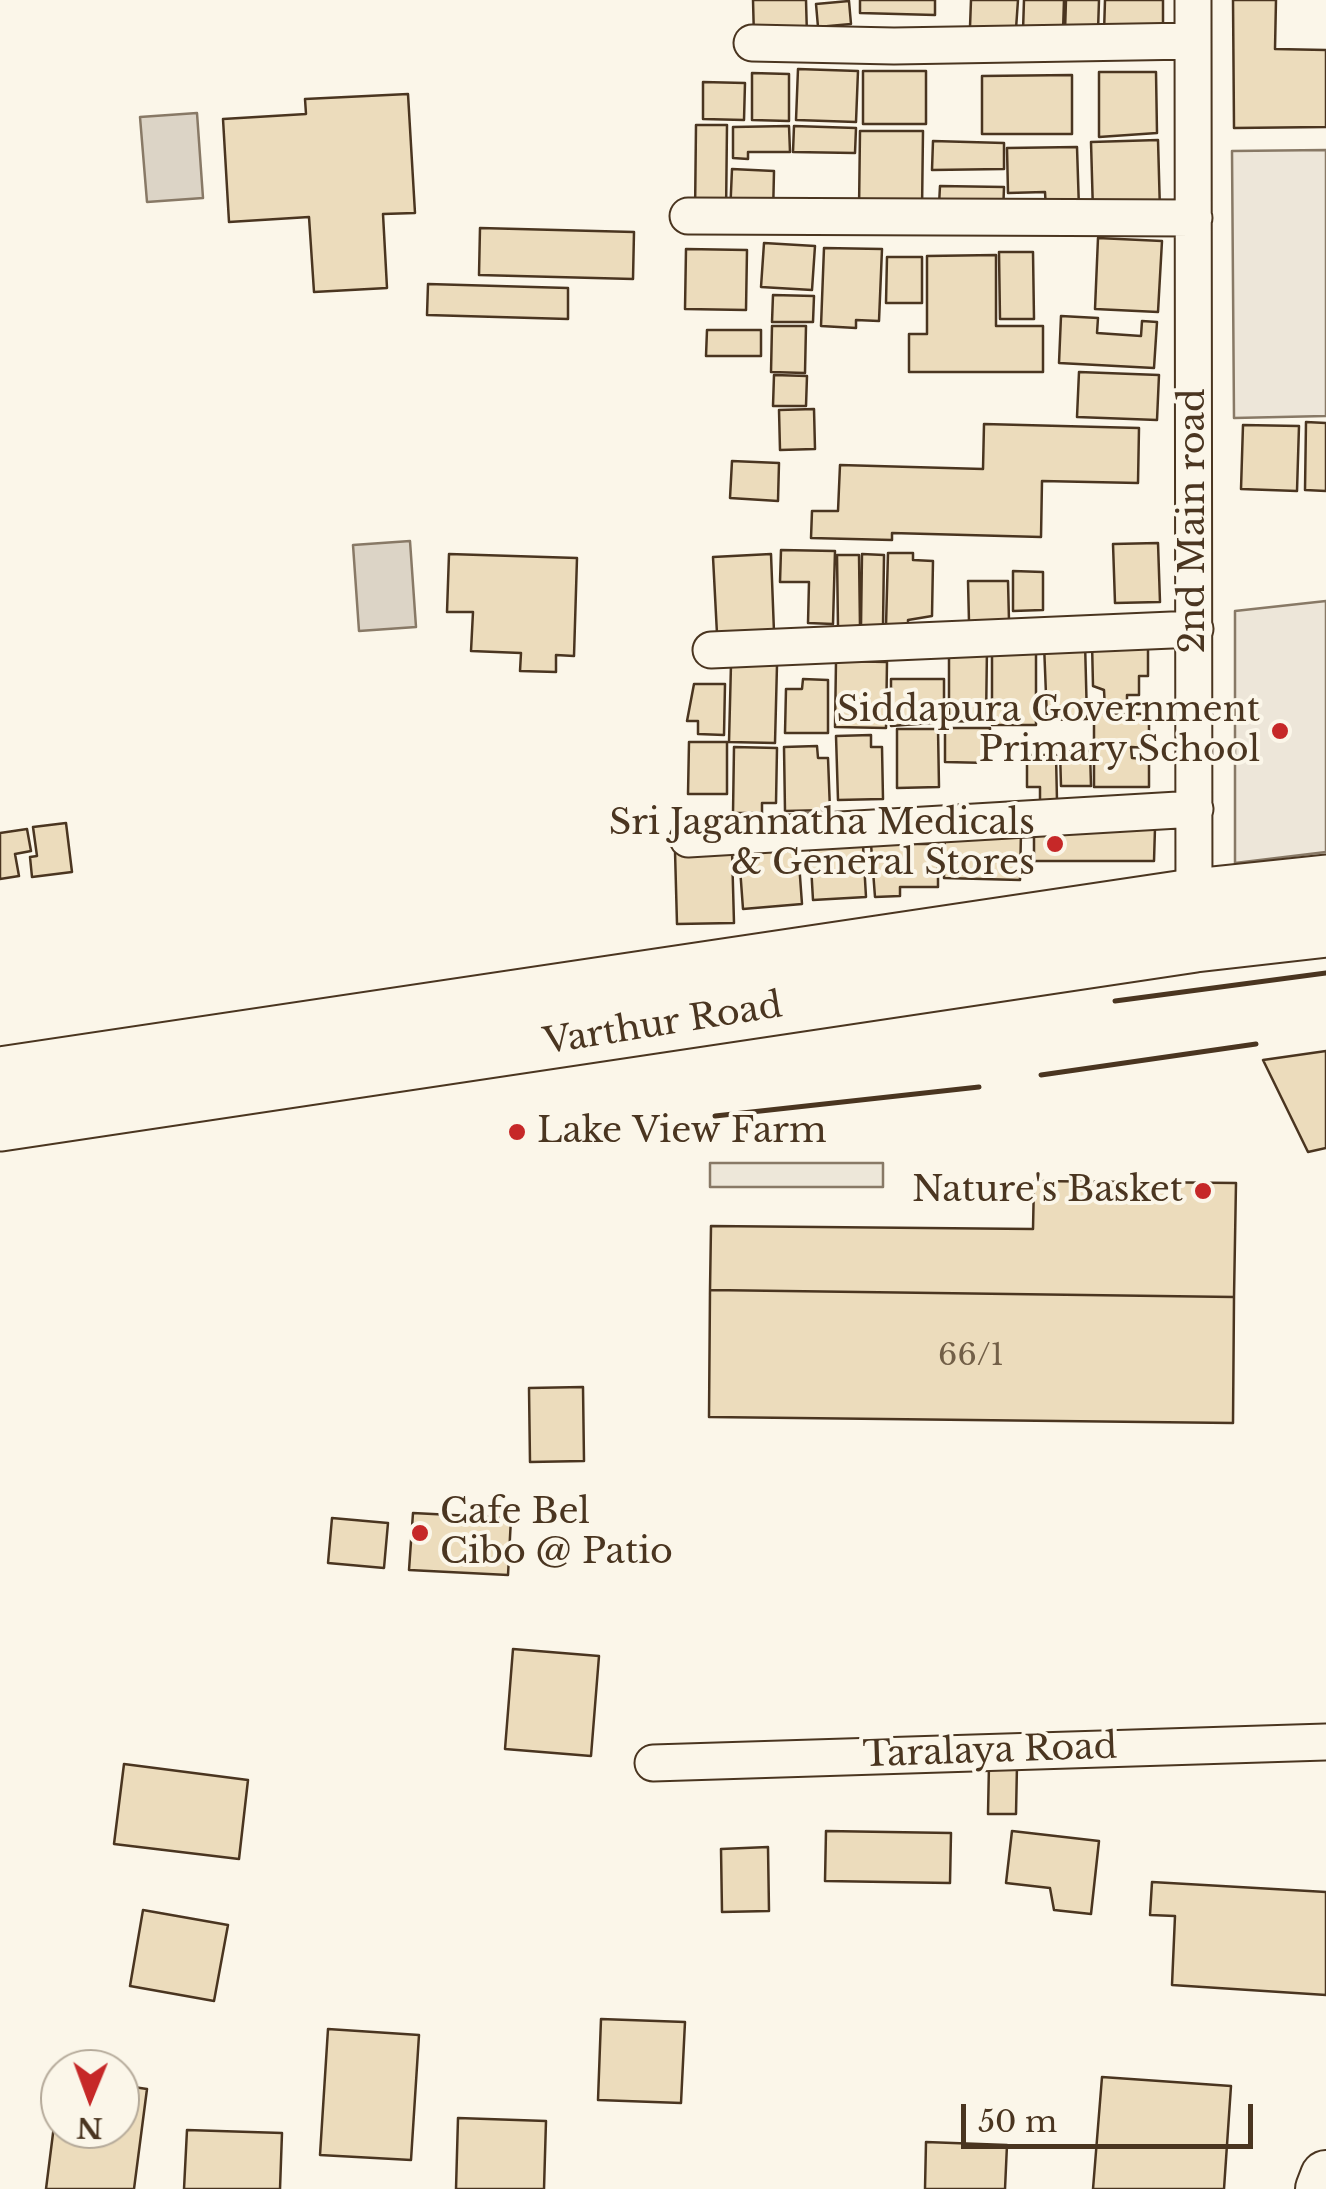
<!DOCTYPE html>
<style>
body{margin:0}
#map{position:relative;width:1326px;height:2189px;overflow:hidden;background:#fbf6e9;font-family:"Libre Baskerville",serif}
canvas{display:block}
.north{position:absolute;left:40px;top:2049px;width:100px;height:100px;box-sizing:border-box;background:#fbf6e9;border:2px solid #b4a999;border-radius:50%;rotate:181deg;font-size:28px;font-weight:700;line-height:40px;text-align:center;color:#4a3520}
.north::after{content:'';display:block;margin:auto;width:35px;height:45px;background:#c62828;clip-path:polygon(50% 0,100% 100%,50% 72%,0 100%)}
.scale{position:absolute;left:961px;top:2104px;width:292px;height:45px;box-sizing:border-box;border:5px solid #4a3520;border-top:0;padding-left:12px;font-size:30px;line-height:35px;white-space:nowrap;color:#4a3520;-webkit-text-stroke:8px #fbf6e9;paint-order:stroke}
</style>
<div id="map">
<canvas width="1326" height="2189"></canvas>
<div class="north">N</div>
<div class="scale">50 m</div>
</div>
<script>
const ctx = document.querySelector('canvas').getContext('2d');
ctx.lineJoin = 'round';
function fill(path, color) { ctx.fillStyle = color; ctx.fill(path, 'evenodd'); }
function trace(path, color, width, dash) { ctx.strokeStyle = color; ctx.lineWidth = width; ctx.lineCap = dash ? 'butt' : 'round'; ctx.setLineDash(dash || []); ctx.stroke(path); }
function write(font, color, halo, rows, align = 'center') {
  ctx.font = font + ' "Libre Baskerville",serif'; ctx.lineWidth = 8; ctx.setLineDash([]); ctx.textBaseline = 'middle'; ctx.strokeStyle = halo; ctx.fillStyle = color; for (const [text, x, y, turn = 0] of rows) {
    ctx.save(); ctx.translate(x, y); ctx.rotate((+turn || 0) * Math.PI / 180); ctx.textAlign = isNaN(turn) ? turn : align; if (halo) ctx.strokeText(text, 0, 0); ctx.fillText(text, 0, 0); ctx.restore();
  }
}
const green = new Path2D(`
 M1326 150V416L1234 418 1232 151Z
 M1326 601V852L1235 863V611Z`);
fill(green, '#ede6d9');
trace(green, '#887966', 2.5);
const parking = new Path2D(`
 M710 1163H883V1187H710Z`);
fill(parking, '#ede7d9');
trace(parking, '#887966', 2.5);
const water = new Path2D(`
 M197 113 203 198 147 202 140 117Z
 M410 541 416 627 359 631 353 545Z`);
fill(water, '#dcd4c6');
trace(water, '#887966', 2.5);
const building = new Path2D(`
 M753 0H806L807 36 754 38Z
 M860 0H935V15L860 13Z
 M971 0H1018L1016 29 970 27Z
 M1024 0H1064L1063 32 1023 31Z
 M1066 0H1099L1098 31H1065Z
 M1105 0H1163V34L1104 33Z
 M1233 0H1276L1275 49 1326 50V127L1234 128Z
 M849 1 851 24 818 27 816 4Z
 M798 69 858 71 856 122 796 120Z
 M863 71H926V124H863Z
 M1099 72H1156L1157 133 1099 137Z
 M752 73 789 74V121L752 120Z
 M1072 75V134H982V76Z
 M703 82 745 83 744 120 703 119Z
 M408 94 415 213 383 214 387 288 314 292 309 217 229 222 223 119 306 114 305 99Z
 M696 125H727L726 215H695Z
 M789 126 790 152H748V159L733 158V127Z
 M794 126 856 128 855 153 793 152Z
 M860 131H923L922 211 859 210Z
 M1158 140 1160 211 1093 212 1091 142Z
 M933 141 1004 143V169L932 170Z
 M1077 147 1079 209 1046 210 1045 192 1008 193 1007 148Z
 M732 169 774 171 773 216 730 215Z
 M940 186 1004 187 1003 215 939 205Z
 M480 228 634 232 633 279 479 275Z
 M1098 238 1162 241 1158 312 1095 309Z
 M764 243 815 246 812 290 761 287Z
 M824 248 882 249 879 321 856 320V328L821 326Z
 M686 249 747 250 746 310 685 309Z
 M999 252H1033L1034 319H1000Z
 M996 255V326H1043V372H909V334H927V256Z
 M887 257H922V303H886Z
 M428 284 568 288V319L427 315Z
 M773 295 814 296 813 322H772Z
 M1061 316 1098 318 1097 333 1141 336 1142 321 1157 322 1154 368 1059 363Z
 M772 326H806L805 373 771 372Z
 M707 330H761V356H706Z
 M1079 372 1159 375 1157 420 1077 417Z
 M774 375 807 376 806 406H773Z
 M814 409 815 449 780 450 779 410Z
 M1306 422 1326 423V491L1305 490Z
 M984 424 1139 428 1138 483 1042 481 1041 537 892 533V540L811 538 812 511H838L840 465 983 469Z
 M1243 425 1299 426 1297 491 1241 489Z
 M732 461 779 463 778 501 730 498Z
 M1158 543 1160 602 1115 603 1113 544Z
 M781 550 835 551 833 624 808 623 809 582H780Z
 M888 553H913V560L933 561 932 616 908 620V627L886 626Z
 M449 554 577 558 574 656 556 655V672L520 671 521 653 471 651 473 612H447Z
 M771 554 774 632 717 634 713 557Z
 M862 554 884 555 883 626H861Z
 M837 555H859L860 627H838Z
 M1013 571 1043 572V610L1013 611Z
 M968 581H1008L1009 621 969 622Z
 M1148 641V676H1139V695H1127V709H1105L1104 690 1093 686 1092 642Z
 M1085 642 1087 719 1047 720 1044 644Z
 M987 647 986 722 949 721V649Z
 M1036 650V725H992V651Z
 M836 661 887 662 886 728 835 727Z
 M731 664 777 665 775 743 729 742Z
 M803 679 828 680V733H785L786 689H802Z
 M891 679H944V722L891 726Z
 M694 684H725L724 735 698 734V721H687Z
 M1094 713 1149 714V748L1131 747 1132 758 1149 759V787H1094Z
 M945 728H990L989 763 945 762Z
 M897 729H938L939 787 897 788Z
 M871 735V747H882L883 799 838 800 836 736Z
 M689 742H727V794H688Z
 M817 746 818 758H828L830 810 785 811 784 747Z
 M734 747 777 748 776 803H762V813H733Z
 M1060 751H1090L1091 786H1061Z
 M1027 755H1056L1057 801H1040V787H1027Z
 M66 823 72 872 32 877 30 857 37 856 33 827Z
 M1034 827 1155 828 1154 861H1034Z
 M27 829 31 851 15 854 19 876 0 879V833Z
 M945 830 1021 832 1020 880 944 878Z
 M871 844H938V887H900V896L875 897Z
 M863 845 866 897 813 900 810 848Z
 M798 849 802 904 743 909 739 854Z
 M732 850 734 923 677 924 675 851Z
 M1326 1051V1148L1308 1152 1263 1060Z
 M1034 1181 1236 1183 1234 1297 710 1290 711 1226 1033 1229Z
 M710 1290 1234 1297 1233 1423 709 1417Z
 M583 1387 584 1461 530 1462 529 1388Z
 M413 1513 511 1518 508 1575 409 1570Z
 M332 1518 388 1523 384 1568 328 1563Z
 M513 1649 599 1656 591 1756 505 1749Z
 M124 1764 248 1780 239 1859 114 1844Z
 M989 1764 1017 1765 1016 1814H988Z
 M826 1831 951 1833 950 1883 825 1881Z
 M1012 1831 1099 1841 1091 1914 1054 1910 1050 1888 1006 1883Z
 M768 1847 769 1911 722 1912 721 1849Z
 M1152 1882 1326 1892V1995L1172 1985 1175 1916 1150 1915Z
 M143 1910 228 1925 214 2001 130 1986Z
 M601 2019 685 2022 681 2103 598 2100Z
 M328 2029 419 2035 411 2160 320 2155Z
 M1102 2077 1231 2086 1224 2189H1093Z
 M60 2078V2129H120V2085L147 2089 134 2189H46Z
 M458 2118 546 2121 544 2189H456Z
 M187 2130 282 2133 280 2189H184Z
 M926 2142 1007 2145 1005 2189H925Z`);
fill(building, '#ecdcbc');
trace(building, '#4a3520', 2.5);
const street = new Path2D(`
 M1193 0 1194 918
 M752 43 894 46 1193 41
 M688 216 1194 218
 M711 650 1195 629
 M688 839 1195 809
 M653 1763 1326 1742`);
const secondary = new Path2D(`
 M1321 2189 1326 2176`);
const primary = new Path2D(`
 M0 1075 1193 897 1326 883
 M0 1123 1195 944 1326 929`);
trace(street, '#4a3520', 39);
trace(secondary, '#4a3520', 54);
trace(primary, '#4a3520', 59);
trace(street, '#fbf6e9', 35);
trace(secondary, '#fbf6e9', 50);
trace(primary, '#fbf6e9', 55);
trace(new Path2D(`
 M1115 1001 1326 973
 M1041 1075 1256 1044
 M715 1116 979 1087`), '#4a3520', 5);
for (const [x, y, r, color] of [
 [1280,731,10,"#c62828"],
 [1055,844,10,"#c62828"],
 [517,1132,10,"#c62828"],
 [1203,1191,10,"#c62828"],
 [420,1533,10,"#c62828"]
]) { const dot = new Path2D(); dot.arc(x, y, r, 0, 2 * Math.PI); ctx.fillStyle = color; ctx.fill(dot); trace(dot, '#fbf6e9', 4); }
write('30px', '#725f47', null, [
 ["66/1",971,1357]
]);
write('35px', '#4a3520', '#fbf6e9', [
 ["2nd Main road",1194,521,-90],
 ["Varthur Road",663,1025,-9],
 ["Taralaya Road",990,1752,-2]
]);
write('35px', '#4a3520', '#fbf6e9', [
 ["Siddapura Government",1260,711],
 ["Primary School",1260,751],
 ["Sri Jagannatha Medicals",1035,824],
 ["& General Stores",1035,864],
 ["Lake View Farm",537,1132,"left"],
 ["Nature's Basket",1183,1191],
 ["Cafe Bel",440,1513,"left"],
 ["Cibo @ Patio",440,1553,"left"]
], 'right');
</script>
